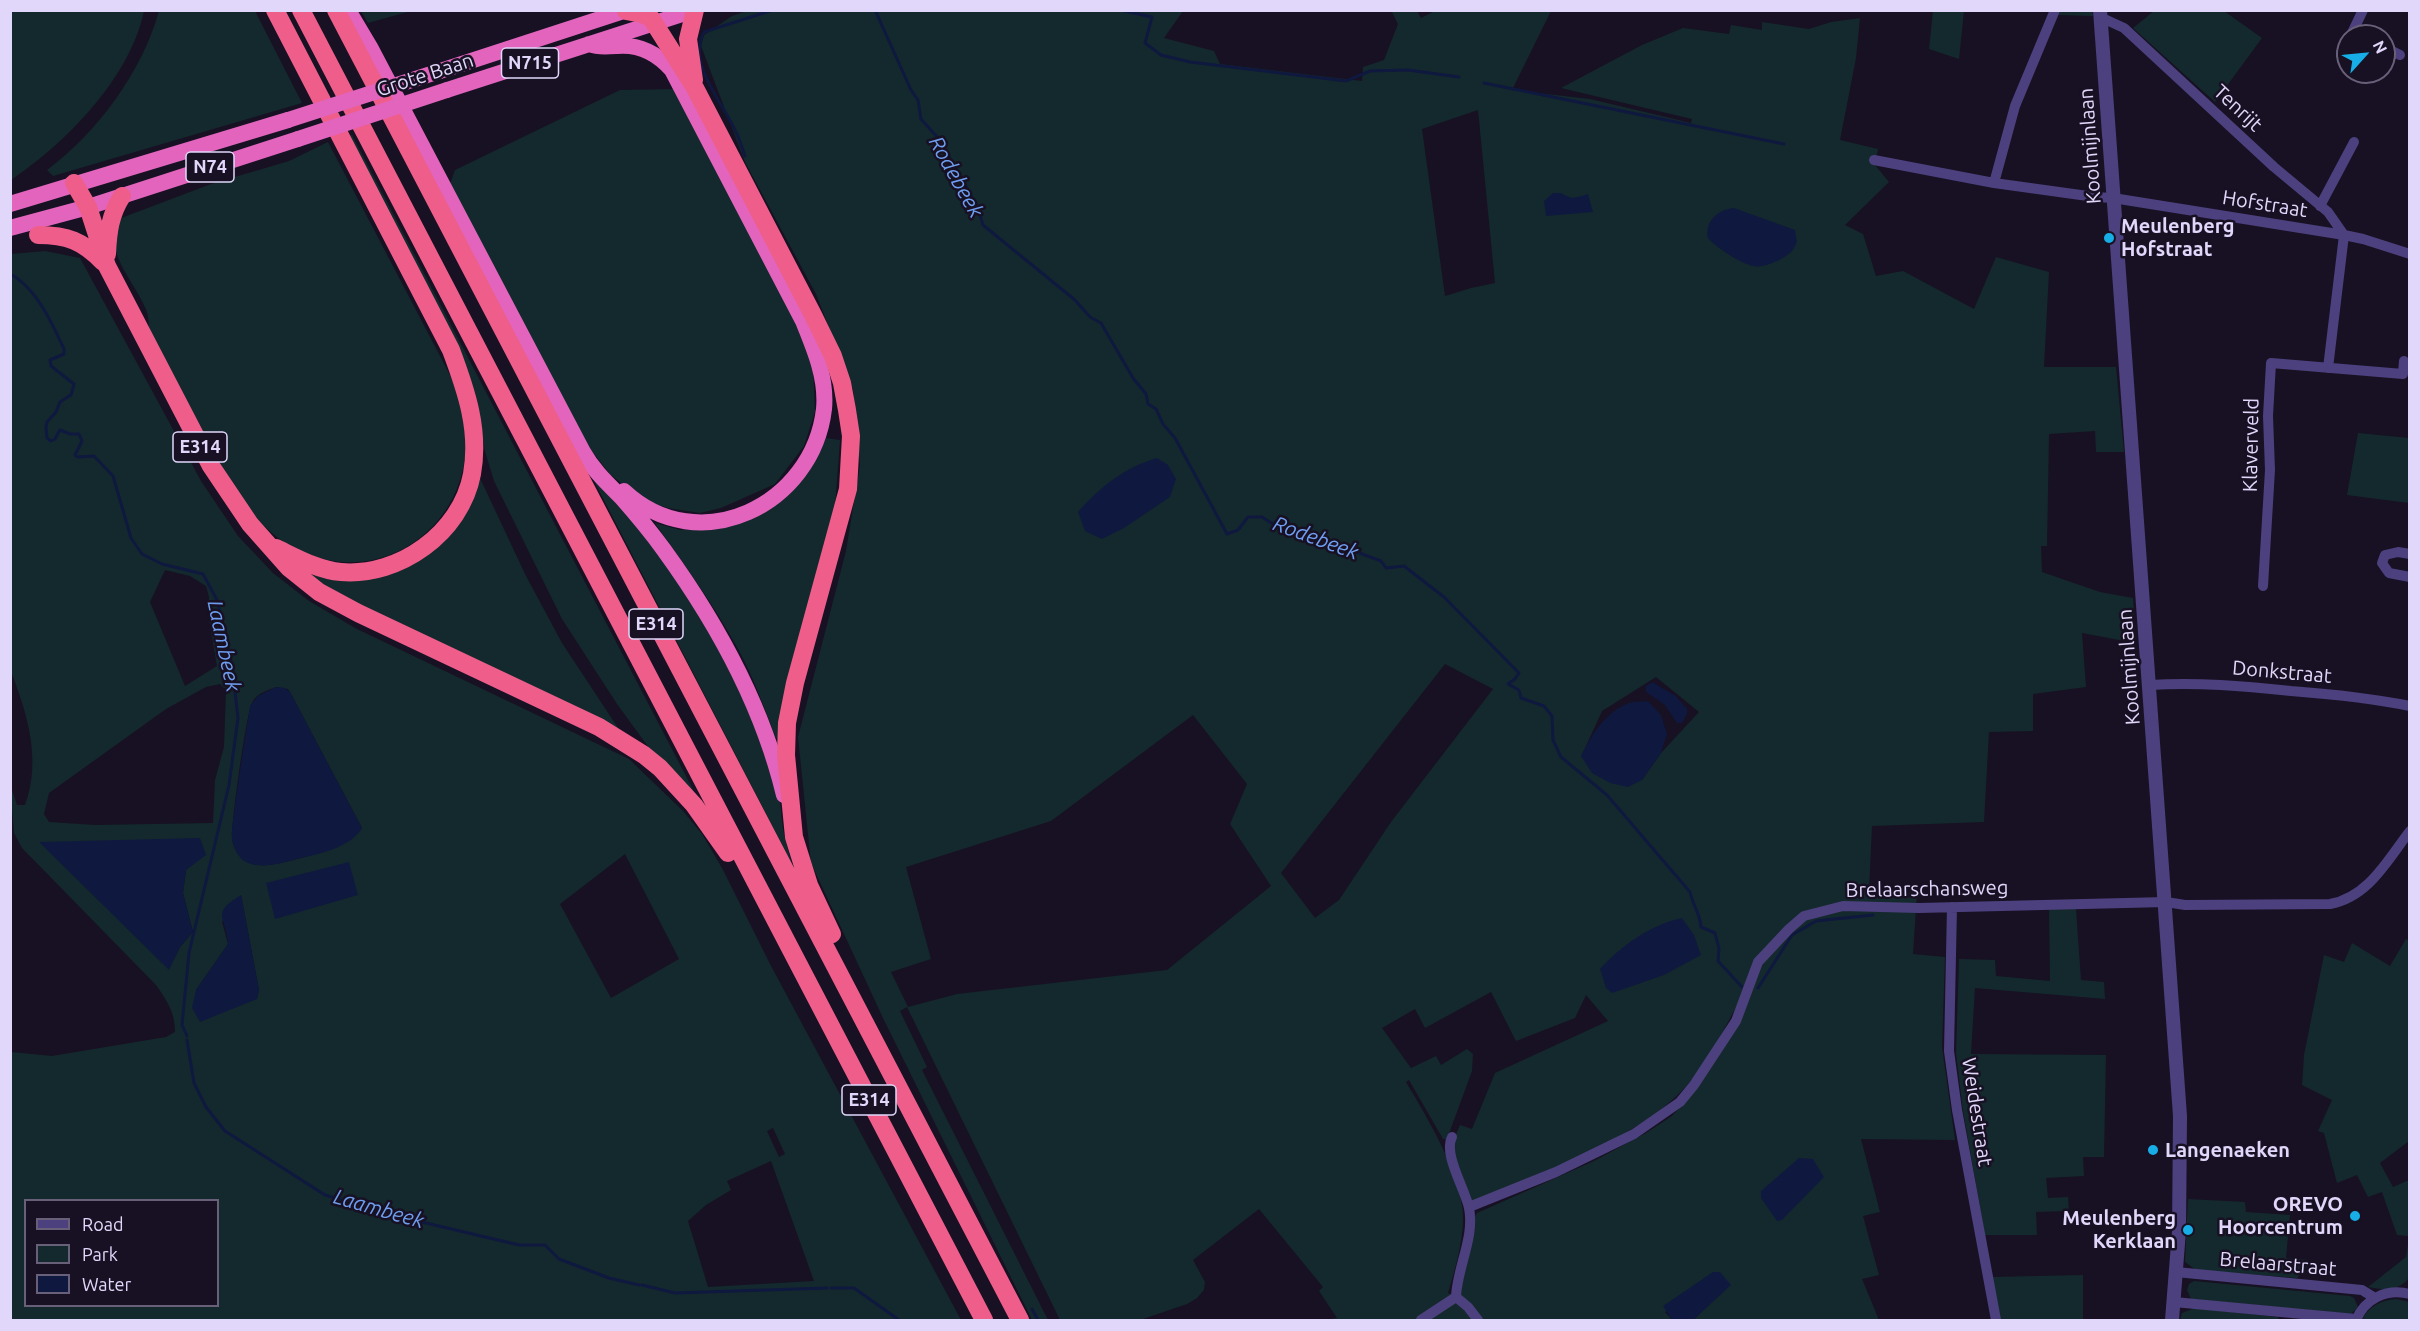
<!DOCTYPE html>
<style>
body{margin:0}
#map{position:relative;width:2420px;height:1331px;overflow:hidden;background:#171123;font-family:Ubuntu,sans-serif}
canvas{display:block}
.frame{position:absolute;inset:0;border:12px solid #e1d7fb;pointer-events:none}
.legend{position:absolute;left:24px;top:1199px;width:195px;height:108px;box-sizing:border-box;background:#171123;border:2px solid #686079;margin:0;padding:8px 10px;list-style:none;font-size:18px;color:#e1d7fb}
.legend li{display:flex;align-items:center;gap:12px;height:30px}
.legend b{width:30px;border:2px solid #686079}
.north{position:absolute;left:2336px;top:24px;width:60px;height:60px;box-sizing:border-box;background:#171123;border:2px solid #686079;border-radius:50%;rotate:63deg;font-size:16px;font-weight:700;line-height:24px;text-align:center;color:#e1d7fb}
.north::after{content:'';display:block;margin:auto;width:21px;height:27px;background:#17aee7;clip-path:polygon(50% 0,100% 100%,50% 72%,0 100%)}
</style>
<div id="map">
<canvas width="2420" height="1331"></canvas>
<div class="frame"></div>
<ul class="legend">
<li><b style="height:8px;background:#4d407e"></b>Road</li>
<li><b style="height:16px;background:#14292d"></b>Park</li>
<li><b style="height:16px;background:#0f183e"></b>Water</li>
</ul>
<div class="north">N</div>
</div>
<script>
const ctx = document.querySelector('canvas').getContext('2d');
ctx.lineJoin = 'round';
function fill(path, color) { ctx.fillStyle = color; ctx.fill(path, 'evenodd'); }
function trace(path, color, width, dash) { ctx.strokeStyle = color; ctx.lineWidth = width; ctx.lineCap = dash ? 'butt' : 'round'; ctx.setLineDash(dash || []); ctx.stroke(path); }
function write(font, color, halo, rows, align = 'center') {
  ctx.font = font + ' Ubuntu,sans-serif'; ctx.lineWidth = 5; ctx.setLineDash([]); ctx.textBaseline = 'middle'; ctx.strokeStyle = halo; ctx.fillStyle = color; for (const [text, x, y, turn = 0] of rows) {
    ctx.save(); ctx.translate(x, y); ctx.rotate((+turn || 0) * Math.PI / 180); ctx.textAlign = isNaN(turn) ? turn : align; if (halo) ctx.strokeText(text, 0, 0); ctx.fillText(text, 0, 0); ctx.restore();
  }
}
fill(new Path2D(`
 M2092 10 2093 16 2058 15 2059 11Z
 M10 11H144C130 78 66 143 11 180Z
 M159 11H255L302 103 53 176 47 170C97 133 142 72 159 11Z
 M361 11H411L368 23Z
 M747 11H1183L1164 38 1214 51 1220 64 1362 81 1363 67 1384 60 1398 24 1392 12 1394 11H1417L1421 18 1435 11H1551L1512 90 1590 99 1691 123 1692 119 1561 88 1642 45 1683 28 1729 34 1731 25 1762 30V22L1809 29 1831 22 1860 18 1856 58 1840 140 1878 149 1875 165 1889 182 1845 225 1863 234 1876 276 1903 271 1974 309 1996 257 2049 272 2044 367H2116L2124 452H2096L2095 431 2049 434 2047 546H2041L2042 572 2100 592 2133 598 2136 643 2082 633 2086 687 2033 694V731L1989 732 1984 822 1872 826 1869 891 1917 893 1913 954 1945 957 1942 1047 1955 1140 1861 1139 1880 1212 1863 1216 1879 1275 1862 1279 1879 1320H1693L1730 1285 1665 1312 1672 1320H1324L1337 1318 1319 1291 1323 1287 1259 1209 1193 1260 1205 1282 1204 1290 1197 1298 1187 1304 1140 1320H1060L907 1007 900 1011 927 1067 922 1070 1048 1320H1032L883 1018 811 863 798 737 846 551 860 465 853 389 816 294 745 162 701 46 704 35 732 16ZM1478 110 1495 283 1471 288 1445 296 1422 129ZM1445 664 1493 689 1391 822 1339 900 1315 918 1281 873ZM1656 677 1699 712 1661 753 1642 780 1581 757 1602 711ZM1193 715 1247 784 1230 824 1271 886 1167 970 957 994 908 1007 891 972 931 959 906 867 1051 821ZM1491 992 1516 1041 1575 1018 1586 995 1608 1021 1495 1073 1472 1129 1460 1125 1451 1146 1472 1203C1538 1175 1644 1137 1690 1082 1710 1059 1723 1030 1738 1004L1739 1023 1693 1093 1672 1116 1646 1133 1594 1161 1477 1213 1474 1218 1460 1297 1448 1293C1455 1270 1462 1246 1463 1221 1465 1180 1427 1117 1406 1082L1409 1080 1443 1139H1447L1472 1071 1473 1054 1467 1049 1441 1065 1436 1056 1411 1068 1382 1028 1415 1009 1425 1028Z
 M1933 11H1964L1959 59 1929 49Z
 M2154 11H2224L2262 38 2215 102 2133 28Z
 M677 89 798 321 813 367 815 412 804 446 775 484 721 508 700 513 668 508 652 503 632 492 610 474 584 441 450 184 455 170 620 90Z
 M352 135 700 803 655 756 617 704 562 619 494 481 485 451 478 412 345 137Z
 M328 142 452 379C458 399 466 420 466 441 466 530 379 589 298 550 242 524 204 437 177 383 168 366 156 348 150 330 148 325 149 318 147 312 139 290 120 271 115 247 113 239 116 228 116 220L211 184 289 161Z
 M45 251 80 258 201 481 238 536 273 573 309 601 357 629 629 759 683 811 702 834 722 868 770 964 961 1320H11V1052L52 1056 166 1037 175 1032C175 1012 167 1001 156 985L22 848 14 833 10 784 17 805H25C42 759 27 713 10 669L11 254ZM165 570 190 576 206 586 209 597V620L217 666 185 686 150 602ZM220 684 226 690 224 747 215 780 213 823 95 825 49 822 44 814 49 793 166 709 206 687ZM276 687 288 689 290 692 362 828C345 847 321 853 297 859 282 863 258 870 244 860 237 856 232 844 232 836 232 820 246 711 253 701 258 693 268 690 276 687ZM40 842 198 859 186 870 183 893 193 932 180 947 169 969ZM625 854 679 959 611 998 560 904ZM241 895 259 990 257 999 196 990 228 944 222 922ZM773 1128 785 1154 779 1157 767 1131ZM771 1161 814 1281 708 1287 688 1221 706 1205 731 1190 727 1181ZM26 1200H218V1306H26Z
 M2358 433 2409 438V503L2347 495Z
 M826 438 840 440 835 507 780 739 776 738C764 708 754 678 738 649 714 605 684 564 655 523L680 530 704 528 803 478Z
 M479 476 526 576 562 643 622 734 358 608 294 565 327 577 417 559Z
 M592 477C672 557 746 680 777 788 781 801 781 815 783 829 785 841 789 852 792 864Z
 M2049 909H2076L2081 980 2104 982 2105 999 1975 988 1971 1054 2106 1055 2104 1157H2083L2084 1176 2046 1178 2048 1198 2068 1197 2069 1211 2036 1212 2037 1235H1985L1963 1111 1956 1053 1959 959 1995 960 1996 976 2050 981Z
 M2406 939 2410 941 2409 1141 2380 1163 2393 1187 2409 1180V1236L2397 1235 2382 1192 2368 1197 2357 1175 2337 1183 2324 1133 2318 1131 2332 1100 2302 1085 2304 1055 2324 955 2344 962 2352 943 2390 966Z
 M2188 1199 2245 1202 2246 1212 2290 1215 2286 1258 2309 1260 2308 1266 2297 1278 2196 1270 2185 1262Z
 M2409 1239V1278C2397 1292 2385 1290 2368 1287L2406 1257Z
 M2083 1275V1320H1999L1992 1277Z
 M2194 1281 2350 1296 2354 1298 2358 1307 2351 1314 2191 1299 2187 1290 2189 1284Z
 M2397 1299 2409 1302V1320H2362C2369 1306 2381 1300 2397 1299Z
 M2195 1308 2278 1317V1320H2180L2182 1313Z`), '#14292d');
fill(new Path2D(`
 M1553 193H1561C1572 200 1576 198 1588 194L1593 212 1546 216 1544 201Z
 M1734 208 1795 230 1797 242 1793 250C1786 258 1764 269 1753 266 1742 264 1715 247 1708 238 1704 221 1719 209 1734 208Z
 M1157 458 1168 465 1176 479 1170 497 1124 528 1102 539 1085 531 1078 512C1100 487 1125 467 1157 458Z
 M1652 682 1676 696 1687 709V714L1682 723H1677L1665 705 1646 692V686Z
 M276 687 285 688 290 692 362 828C351 847 320 854 301 858 285 862 262 870 246 862 239 859 233 847 232 839 231 829 234 817 235 807 239 773 245 740 250 706L258 696Z
 M1648 701 1661 715 1667 734 1661 753 1642 780 1628 787 1610 783 1592 773 1581 756C1591 736 1605 712 1629 703 1635 701 1642 702 1648 701Z
 M200 838 206 855 186 870 183 893 193 932 180 947 169 970 39 842Z
 M349 862 358 895 275 919 266 883Z
 M241 895 259 990 257 999 200 1022 192 1008 196 990 228 944C227 917 209 914 241 895Z
 M1682 918 1694 935 1701 955 1664 975 1612 993 1606 988 1600 969C1621 946 1650 925 1682 918Z
 M1799 1158 1813 1159 1824 1177 1782 1220 1777 1221 1761 1198V1191Z
 M1713 1272H1720L1731 1285 1693 1320H1672L1663 1306Z`), '#0f183e');
trace(new Path2D(`
 M875 10 911 90 918 100 921 119 939 139 977 206 983 225 1075 300 1090 317 1101 323 1133 378 1146 394 1148 404 1156 409 1163 424 1175 438 1227 534 1238 530 1248 517H1262L1273 524H1286L1296 533 1308 534 1381 561 1386 568 1404 566 1444 597 1519 673 1515 679 1508 684 1519 690 1521 698 1544 706 1552 716 1553 740 1561 757 1607 795 1690 892C1693 906 1700 913 1701 927L1715 933 1719 949 1718 961 1742 987
 M1120 10 1152 17 1145 43 1161 55 1190 62 1346 81 1370 71 1408 70 1459 77
 M1484 83 1784 144
 M745 156C742 147 739 138 735 130 722 102 687 63 704 32L773 10
 M10 274C36 287 53 325 64 349V354L50 360 51 366 74 384 71 395 60 402 56 412 47 422 46 428 47 438 51 441 55 439 60 430 70 434H79L82 441 75 455 77 457 94 456 113 476 131 538 142 554 162 564 203 574 217 600 232 665 238 718 229 785 189 953 182 1025 187 1036
 M1758 988 1792 935 1816 921 1873 915
 M187 1040 194 1083 206 1107 225 1131 325 1195 388 1214 519 1245H545L559 1259 609 1278 639 1285
 M642 1285 675 1293 827 1288
 M831 1288H854L899 1320
 M1032 1309 1038 1320`), '#0f183e', 3);
trace(new Path2D(`
 M2100 17 2124 28 2274 167 2328 212 2344 235 2328 368
 M2359 36 2352 33 2363 10
 M2384 47 2400 55
 M1874 160 1994 183 2095 197 2113 198 2344 235 2363 239 2410 254
 M1994 183 2015 106 2055 10
 M2320 206 2354 142
 M2410 554 2398 552 2385 555 2382 563 2389 573 2410 577
 M2263 586 2270 470 2268 416 2271 363 2403 374 2404 361
 M2150 685C2197 682 2244 686 2291 691 2331 694 2370 698 2410 706
 M1952 907 1949 1051 1957 1110 1996 1320
 M1452 1137C1443 1154 1465 1189 1469 1208 1475 1237 1457 1268 1456 1297
 M1469 1207 1556 1172 1634 1134 1680 1102 1694 1085 1736 1021 1758 962 1789 929 1804 916 1843 906 1919 908 2166 902 2185 905 2330 904C2369 897 2388 859 2410 831
 M2176 1272 2362 1290 2375 1298
 M1456 1297 1468 1307 1478 1320
 M2174 1302 2356 1319
 M1421 1320 1456 1297
 M2356 1320C2365 1299 2386 1288 2410 1294`), '#4d407e', 10);
trace(new Path2D(`
 M2100 10 2180 1116 2179 1231 2172 1320`), '#4d407e', 14);
trace(new Path2D(`
 M348 10 370 47 583 452C593 470 607 483 621 497 636 514 651 532 664 550 717 623 763 708 784 795
 M589 44C600 48 607 46 617 46 639 44 658 54 672 70L803 321C814 348 827 378 824 409 813 505 699 561 624 491
 M440 71 627 10
 M447 90 695 10
 M10 204 288 120
 M10 228 88 207 298 139`), '#e264bd', 16);
trace(new Path2D(`
 M275 10 451 350C466 390 480 430 472 474 461 533 399 577 341 572 318 570 297 558 276 548
 M301 10 984 1320
 M336 10 1020 1320
 M626 11 642 14 651 18 695 88 813 315 833 356 842 383 847 410 851 436 848 489 795 683 787 723 786 755 794 837 809 885 832 934
 M694 80 688 39 695 10
 M74 183 88 207 107 266 211 466 250 524 289 568 319 592 358 613 599 727 644 755 660 768 694 805 728 853
 M38 235C67 235 83 241 103 262
 M107 254C108 232 110 215 122 196`), '#ef5e8a', 18);
trace(new Path2D(`
 M288 120 440 71
 M298 139 447 90`), '#e264bd', 16);
for (const [x, y, r, color] of [
 [2109,238,6,"#17aee7"],
 [2153,1150,6,"#17aee7"],
 [2355,1216,6,"#17aee7"],
 [2188,1230,6,"#17aee7"]
]) { const dot = new Path2D(); dot.arc(x, y, r, 0, 2 * Math.PI); ctx.fillStyle = color; ctx.fill(dot); trace(dot, '#171123', 2); }
for (const [x, y, w] of [
 [530,63,57],
 [210,167,48],
 [200,447,54],
 [656,624,54],
 [869,1100,54]
]) { const box = new Path2D(); box.roundRect(x - w / 2, y - 15, w, 30, 4.5); ctx.fillStyle = '#171123'; ctx.fill(box); trace(box, '#e1d7fb', 1.5); }
write('bold 18px', '#e1d7fb', null, [
 ["N715",530,63],
 ["N74",210,167],
 ["E314",200,447],
 ["E314",656,624],
 ["E314",869,1100]
]);
write('20px', '#e1d7fb', '#171123', [
 ["Grote Baan",425,75,-18],
 ["Tenrijt",2238,108,43],
 ["Koolmijnlaan",2090,146,-94],
 ["Hofstraat",2265,204,9],
 ["Klaverveld",2251,445,-89],
 ["Koolmijnlaan",2129,667,-94],
 ["Donkstraat",2282,672,5],
 ["Brelaarschansweg",1927,889,-1],
 ["Weidestraat",1977,1112,81],
 ["Brelaarstraat",2278,1264,5]
]);
write('bold 20px', '#e1d7fb', '#171123', [
 ["Meulenberg",2121,226],
 ["Hofstraat",2121,249],
 ["Langenaeken",2165,1150],
 ["OREVO",2343,1204,"right"],
 ["Hoorcentrum",2343,1227,"right"],
 ["Meulenberg",2176,1218,"right"],
 ["Kerklaan",2176,1241,"right"]
], 'left');
write('italic 21px', '#6f9ef1', '#171123', [
 ["Rodebeek",956,177,61],
 ["Rodebeek",1316,538,20],
 ["Laambeek",224,646,78],
 ["Laambeek",379,1209,16]
]);
</script>
